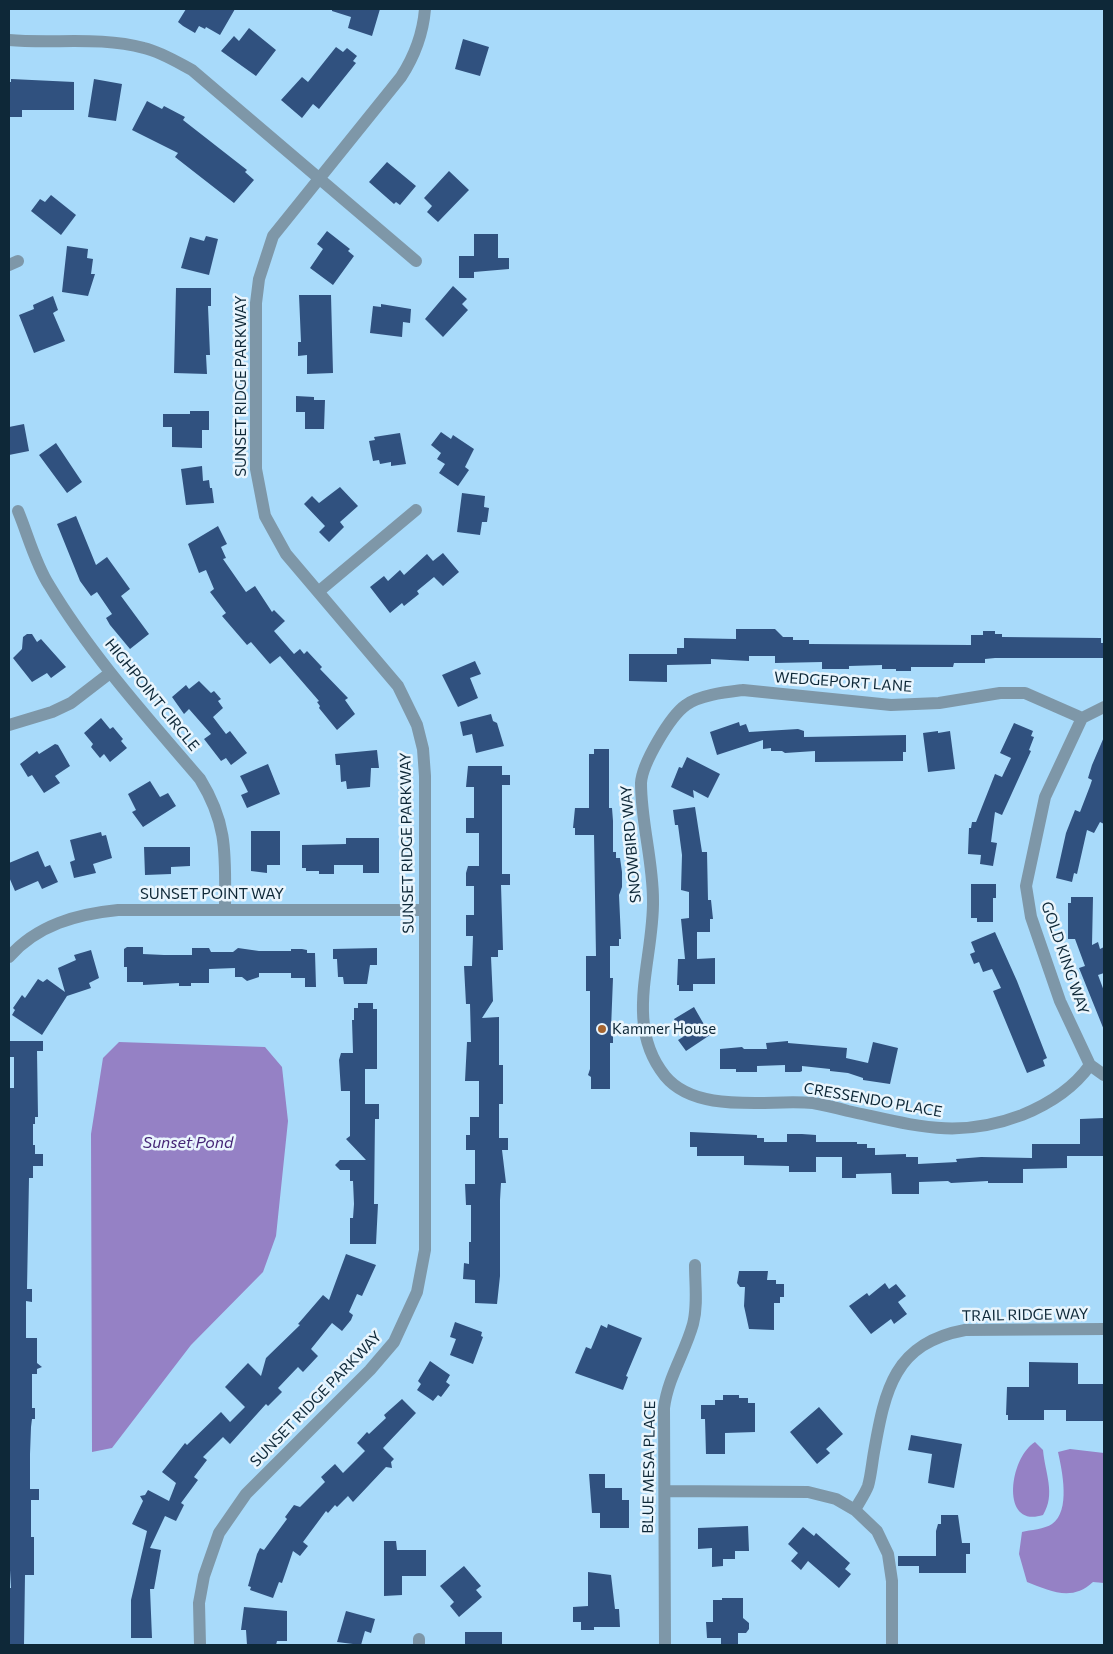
<!DOCTYPE html>
<style>
body{margin:0}
#map{position:relative;width:1113px;height:1654px;overflow:hidden;background:#a8dafa;font-family:Commissioner,sans-serif}
canvas{display:block}
.frame{position:absolute;inset:0;border:10px solid #0e2838;pointer-events:none}
</style>
<div id="map">
<canvas width="1113" height="1654"></canvas>
<div class="frame"></div>
</div>
<script>
const ctx = document.querySelector('canvas').getContext('2d');
ctx.lineJoin = 'round';
function fill(path, color) { ctx.fillStyle = color; ctx.fill(path, 'evenodd'); }
function trace(path, color, width, dash) { ctx.strokeStyle = color; ctx.lineWidth = width; ctx.lineCap = dash ? 'butt' : 'round'; ctx.setLineDash(dash || []); ctx.stroke(path); }
function write(font, color, halo, rows, align = 'center') {
  ctx.font = font + ' Commissioner,sans-serif'; ctx.lineWidth = 5; ctx.setLineDash([]); ctx.textBaseline = 'middle'; ctx.strokeStyle = halo; ctx.fillStyle = color; for (const [text, x, y, turn = 0] of rows) {
    ctx.save(); ctx.translate(x, y); ctx.rotate((+turn || 0) * Math.PI / 180); ctx.textAlign = isNaN(turn) ? turn : align; if (halo) ctx.strokeText(text, 0, 0); ctx.fillText(text, 0, 0); ctx.restore();
  }
}
fill(new Path2D(`
 M119 1042 265 1047 282 1067 288 1121 276 1236 263 1272 191 1345 112 1448 92 1452 91 1134 103 1058Z
 M1035 1442 1043 1450C1045 1473 1056 1494 1043 1515 1000 1529 1009 1458 1035 1442Z
 M1070 1449 1104 1453V1583L1093 1582C1072 1602 1050 1591 1027 1582L1019 1554 1022 1532C1030 1530 1045 1529 1052 1524 1071 1511 1062 1470 1058 1452Z`), '#9581c5');
fill(new Path2D(`
 M186 9H235L220 35 206 27 205 29 199 26 195 33 183 26 178 22Z
 M332 9H380L372 36 348 28 351 17 332 11Z
 M249 28 276 50 256 76 221 51 234 36 239 41Z
 M463 39 489 47 480 76 455 69Z
 M336 47 343 52 347 48 357 56 353 61 356 63 319 109 313 104 302 118 281 100 302 77 308 82Z
 M11 79 74 82V110H22V117H9V82H11Z
 M94 79 122 84 116 121 88 117Z
 M147 101 162 109 164 106 185 117 183 120 247 170 245 172 254 180 234 203 175 157 178 153 132 130Z
 M387 162 416 186 400 205 396 202 394 204 369 182Z
 M449 171 469 190 438 222 427 212 432 206 424 198Z
 M51 195 76 215 61 235 31 211 40 199 45 202Z
 M327 231 350 249 348 251 354 256 333 285 310 268 323 249 317 244Z
 M474 234H498V258H509V269L474 272V278H459V256H474Z
 M206 236 218 239 209 275 181 268 190 237 204 241Z
 M67 246 88 249 87 258 93 259 91 274H95L88 296 62 292Z
 M453 286 467 299 462 304 468 310 443 337 425 319Z
 M176 288H211V306H208L210 355H206L207 374 174 373Z
 M299 295H331L333 373 307 374V355L298 356V342H301Z
 M53 296 58 310 53 313 65 341 34 353 19 315 34 309 33 305Z
 M381 304 411 309 410 323 403 322 402 337 370 333 373 306 381 307Z
 M296 396 314 397V400H325L324 429H305V412H296Z
 M190 411H209V430H202V448L172 447V427H163V414H190Z
 M24 424 29 451 9 455V427Z
 M441 432 451 439 453 435 474 449 465 467 469 470 458 486 439 473 445 464 437 459 441 453 431 445Z
 M400 433 406 464 391 466V462L380 464 379 460 373 461 369 441 375 440 374 437Z
 M56 443 82 482 67 493 39 455Z
 M202 466 203 481 209 480 210 488H212L214 503 186 505 181 469Z
 M340 487 358 506 340 522 344 527 329 542 319 532 325 526 304 504 312 496 319 503Z
 M462 493 485 496 484 507 489 508 487 522H482L480 535 457 532Z
 M76 516 96 565 107 557 130 589 121 596 149 634 130 649 110 625 106 618 112 614 97 592 91 596 80 581 57 524Z
 M218 526 227 544 221 547 226 558 223 559 246 592 255 586 272 612 274 610 285 621 274 631 294 654 300 649 304 654 307 651 322 667 320 669 348 698 345 700 355 714 337 730 319 708 320 706 317 702 319 701 280 656 270 664 251 642 247 645 222 616 226 613 210 592 214 589 206 570 199 573 188 544Z
 M443 553 459 572 443 586 434 577 417 591 419 594 404 606 402 603 390 613 370 587 384 576 388 581 400 570 404 575 427 554 433 561Z
 M736 629H775L783 637H793V640H809V644L971 645V635H983V631H995V634H1002V637L1101 638V643H1104V658H995L985 659V663H954L953 667H911V671H896V669H882V665L849 666V669H822V662L775 663V656H749V661L711 659V664L667 665V682L629 681V654H677V648H684V638L736 639Z
 M27 634H32L37 642 41 639 66 667 51 678 47 673 32 682 13 658 22 649 23 637Z
 M475 661 481 674 470 678 478 698 458 707 442 675Z
 M199 681 211 693 214 691 221 699 218 701 223 708 213 717 226 734 230 731 247 753 231 765 226 758 221 761 204 739 211 734 189 709 184 714 172 697 186 685 189 689Z
 M491 714 493 721 497 723 504 746 476 753 472 734 463 736 460 722Z
 M101 718 110 729 113 727 123 739 121 741 127 748 110 762 104 754 100 758 91 747 93 744 84 733Z
 M739 722 740 726 746 724 749 732 798 729 804 731V737L906 735V752H903V761L815 762V751L785 753 782 751H771V748L763 749V740L717 755 710 732Z
 M1014 723 1033 731 1031 736 1034 737 1029 750 1031 751 1002 815 995 812 991 842 997 843 993 866 980 864 981 855 968 854 969 828H971L972 822H976L995 774 1002 777 1011 758 1000 753Z
 M938 731V733L950 731 955 769 928 772 923 733Z
 M1104 737V824L1100 822 1094 833 1087 830 1077 874 1074 873 1072 882 1056 878 1066 833 1075 810 1080 812 1090 786 1092 780 1088 778 1092 765Z
 M55 744 58 745 70 766 55 776 60 783 44 793 32 775 28 777 20 764 37 751 39 754Z
 M594 749H609V808H612L613 821V852H616V858H620L622 872V887L619 895 621 939H619V946H610V978H613L611 1029H613V1043H610V1089H591V1077L588 1075 590 1069V991H586V956H596L594 835H575V828H573L575 808H589V754H594Z
 M377 750 379 768H371L370 787 347 789 346 781 341 782 340 765H336L335 754Z
 M687 757 720 774 708 798 693 790 694 798 671 787 679 767 682 768Z
 M268 764 280 794 247 808 241 795 248 792 240 776Z
 M468 766H502V775H510V785H502V874H510V885H501L503 950H498V957H491L493 1001 482 1018 499 1017V1065H503V1104H499V1138H508V1150H502L506 1183H501L500 1200V1276L497 1304 475 1303V1280L463 1279 464 1263 469 1264V1242H471V1205H466L465 1184H475V1150H466V1135H470V1117H479V1081H465L467 1042H471L470 1004H466L464 966H472L473 936H466V915H474V886H466V873L468 866H479V833H466V818H474V787H466Z
 M150 781 160 797 168 793 176 806 143 827 132 812 136 810 128 794Z
 M695 807 702 852H707L708 900H711L713 919H710V932H697V959L715 958V984H693V991H679V985H677L678 959H685L681 919 689 918V892L681 890 682 855 678 825H675L673 810Z
 M251 831H280V865H267V873L251 871Z
 M101 832 102 836 106 835 112 858 93 864 96 873 74 878 70 862 75 860 70 840Z
 M346 838H379V873H363V865H334V874H319V871H306V868H302V845L346 844Z
 M144 847H190V866L171 867V874L145 875Z
 M38 851 45 867 50 865 58 882 42 889 38 881 15 891 9 877V863Z
 M971 884H996V898H993V922H977V918H971Z
 M1071 897H1093L1092 945 1098 942 1100 949 1104 947V973L1098 975 1104 991V1030L1079 968 1085 966 1075 939H1068V903H1071Z
 M995 932 1017 981 1047 1058 1043 1060 1045 1066 1027 1073 993 991 1001 988 992 969 983 972 979 962 974 964 970 954 975 952 971 942Z
 M127 947H143V954L164 955H192V948H209L211 952H233L238 948 259 951H291V949H302L307 950V953H315L316 987H305V978H291V973H259V977L247 981 242 977H235V968L209 969V983H191V986H179V983L143 985V982H127V967H124V949Z
 M377 948V965H370L367 984H344L343 977H338L337 959H333V949Z
 M91 950 99 978 89 983 91 988 67 996 42 1035 12 1015 15 1010 13 1008 22 995 25 998 38 979 43 982 47 979 65 992 58 968 76 960 74 955Z
 M358 1003H373V1009H377V1069H365V1104H379V1119H375L374 1204H378L376 1244H350V1218H353L354 1204 353 1181H350V1170H340L335 1165 340 1160H366L346 1139 350 1136V1091H341L339 1060 341 1053H353L352 1020H354V1008H358Z
 M694 1007 710 1035 686 1051 678 1040 683 1037 674 1019Z
 M9 1041H43V1051H37L38 1117H35V1124H33V1145H35V1154H43V1166H33V1178H29L27 1289H32V1302L26 1301V1338H37V1363L42 1367 37 1369V1374H32V1408H35V1419H32L31 1427 30 1454V1489H39V1500H31V1537H34V1575H25L24 1645H9V1588H11L9 1552V1088H14V1057H9Z
 M788 1041V1043L847 1048 846 1058 868 1063 873 1042 898 1048 890 1084 863 1080V1078L848 1073 830 1071V1069L802 1066V1071L800 1072H785V1065L757 1066V1072H736V1069H720V1049L742 1047 744 1049H767L766 1043Z
 M1104 1118V1156H1067V1168L1023 1169V1183H988V1181L951 1183 948 1181 919 1182V1194H892L891 1173 856 1174V1178H842V1157H816V1172H789V1166L744 1165V1156H697V1147H690V1132L757 1135V1138H764V1142H787V1134H802L816 1135V1142H857V1144H867V1148H875V1155L906 1154V1157H918V1164L957 1162 956 1159 981 1157 1032 1158V1144H1080V1119Z
 M346 1254 376 1265 362 1296 357 1294 349 1312 353 1315 351 1320 342 1331 332 1323 311 1349 318 1356 303 1372 298 1367 278 1388 282 1392 268 1406 266 1404 230 1444 223 1437 203 1457 207 1460 194 1477 198 1480 181 1503 184 1505 176 1521 165 1516 150 1548 161 1550 154 1589H150L152 1638H131V1600L147 1531 132 1524 143 1501 140 1496 145 1495 148 1490 169 1501 176 1483 162 1472 185 1443 187 1445 221 1412 230 1422 245 1407 225 1387 248 1363 261 1376 266 1358 300 1325 298 1324 323 1295 329 1300Z
 M739 1271H768L767 1280H776V1284H784V1297H780V1303H774V1330L749 1329 744 1306 745 1287H740L737 1283Z
 M885 1283 889 1289 896 1284 906 1296 898 1302 907 1314 894 1324 891 1319 871 1334 849 1306 867 1293 869 1296Z
 M455 1322 482 1332 481 1336 483 1337 473 1364 450 1355 456 1339 450 1337Z
 M608 1324 642 1338 626 1376 628 1377 623 1390 575 1373 586 1347 591 1349 601 1325 607 1328Z
 M430 1361 450 1375 446 1382 450 1385 441 1397 438 1395 433 1401 417 1390 421 1384 418 1381Z
 M1029 1362 1078 1363V1384H1104V1421H1066V1410H1044V1420H1008V1415H1006L1007 1387H1029Z
 M723 1395H739V1398H748V1403H755V1432L725 1433V1454H706L705 1419H701V1405H715V1400H723Z
 M402 1399 416 1413 383 1448 394 1459 391 1462 392 1468 386 1467 353 1502 348 1496 337 1507 335 1505 328 1513 326 1511 303 1542 308 1546 300 1556 293 1551 282 1583 279 1582 273 1598 250 1590 251 1587 248 1586 257 1554 260 1548 264 1550 287 1519 285 1517 294 1505 300 1507 325 1482 321 1477 335 1464 343 1473 365 1451 357 1443 367 1432 369 1434 386 1418 384 1415Z
 M819 1407 843 1434 826 1449 830 1453 817 1464 790 1432Z
 M911 1435 962 1444 954 1488 928 1483 932 1454 908 1450Z
 M589 1474H605V1488H622V1500H629V1528H600V1513H592Z
 M941 1515H958L962 1543H970V1554H966V1573H919V1566H898V1556H936V1531L938 1524H941Z
 M748 1526 749 1551H735V1559H723V1566L712 1567V1548L698 1549V1528Z
 M803 1527 814 1536 816 1533 850 1563 845 1569 851 1574 839 1588 808 1561 801 1570 791 1561 798 1553 788 1544Z
 M384 1541H396L397 1550H426V1576H402V1595L384 1596Z
 M464 1566 481 1586 476 1590 482 1597 459 1617 450 1606 454 1602 440 1586Z
 M588 1572 611 1575 615 1609H619L620 1627H594V1630H581V1622H573V1607L588 1606Z
 M722 1598H743V1618L749 1623V1629L746 1633H738V1645H721V1638H707L706 1622H713V1600H722Z
 M244 1607 287 1611V1641H277L276 1645H247L246 1630H241Z
 M346 1611 375 1619 371 1633 365 1631 361 1645 337 1642Z
 M465 1632H502V1645H465Z`), '#30517f');
trace(new Path2D(`
 M9 40C53 44 100 36 144 48 161 52 177 62 192 70L416 261
 M9 265 18 261
 M18 511C28 535 35 563 49 585 91 655 147 717 200 779 229 826 225 857 225 910
 M318 592 416 510
 M1082 718 1025 693H1000L939 703 891 705 743 690C727 692 699 695 686 705 670 716 642 764 641 783 641 822 653 861 653 900 654 960 623 1024 665 1076 697 1115 769 1099 813 1103 825 1105 837 1108 848 1111 914 1125 956 1140 1022 1115 1049 1104 1073 1089 1090 1065
 M1082 718 1045 797 1026 886 1031 917 1060 1001 1090 1065 1104 1075
 M1082 718 1104 707
 M9 725 52 712 71 703 110 673
 M9 957C37 925 77 914 118 910H425
 M665 1491 808 1492 836 1499 855 1510 877 1531 888 1554 892 1581V1645
 M855 1510C859 1502 865 1494 868 1486 871 1476 872 1463 874 1452 885 1390 894 1343 965 1330L1104 1329
 M200 1645 199 1603 204 1576 219 1533 246 1494 370 1370 394 1342 417 1292 425 1250V776L423 749 417 725 398 686 286 554 265 516 256 469V303L259 279 273 236 401 77C414 57 423 33 425 9
 M419 1645V1639
 M665 1645 664 1408C668 1377 685 1353 693 1324 698 1305 695 1285 695 1265`), '#7e97a8', 12);
for (const [x, y, r, color] of [
 [602,1029,5,"#a5642f"]
]) { const dot = new Path2D(); dot.arc(x, y, r, 0, 2 * Math.PI); ctx.fillStyle = color; ctx.fill(dot); trace(dot, '#e9f5fd', 2); }
write('15px', '#0e2838', '#e9f5fd', [
 ["SUNSET RIDGE PARKWAY",241,386,-90],
 ["WEDGEPORT LANE",843,682,4],
 ["HIGHPOINT CIRCLE",152,695,51],
 ["SUNSET RIDGE PARKWAY",407,843,-91],
 ["SNOWBIRD WAY",631,844,-95],
 ["SUNSET POINT WAY",212,894],
 ["GOLD KING WAY",1065,958,71],
 ["CRESSENDO PLACE",873,1100,10],
 ["TRAIL RIDGE WAY",1025,1315,-1],
 ["SUNSET RIDGE PARKWAY",316,1399,-46],
 ["BLUE MESA PLACE",649,1467,-89]
]);
write('15px', '#0e2838', '#e9f5fd', [
 ["Kammer House",612,1029]
], 'left');
write('italic 16px', '#452576', '#e9f5fd', [
 ["Sunset Pond",188,1143]
]);
</script>
